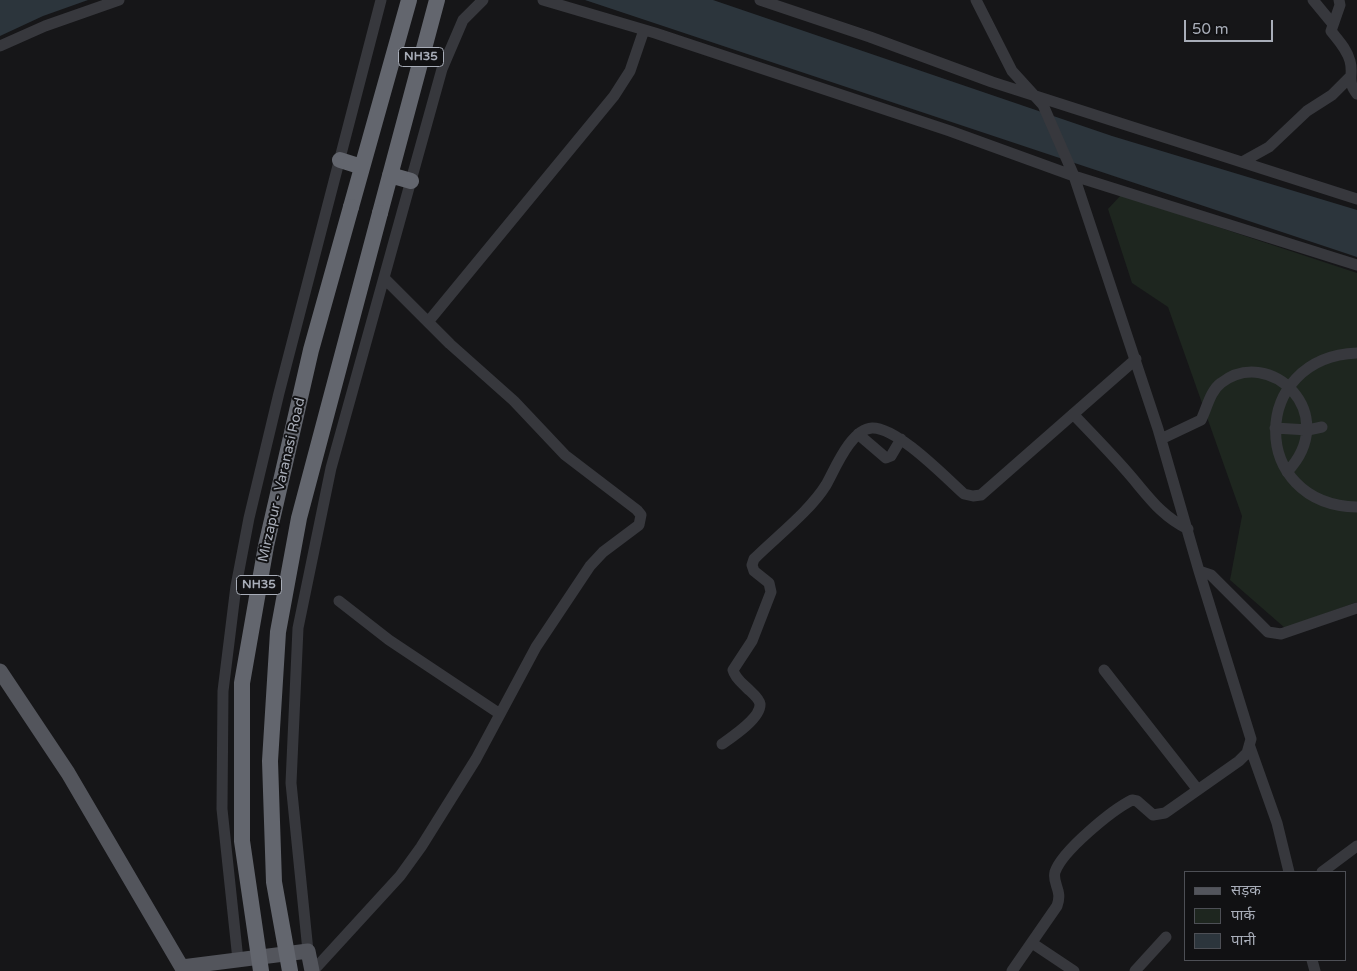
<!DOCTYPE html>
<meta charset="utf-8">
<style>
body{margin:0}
#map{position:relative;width:1357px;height:971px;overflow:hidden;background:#161618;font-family:"Varela Round","Noto Sans Devanagari",sans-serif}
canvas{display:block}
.legend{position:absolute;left:1184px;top:871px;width:162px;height:90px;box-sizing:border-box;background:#111113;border:1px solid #4d4f55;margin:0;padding:6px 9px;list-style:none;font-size:15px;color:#a8adb8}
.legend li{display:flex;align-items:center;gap:10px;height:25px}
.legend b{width:25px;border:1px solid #4d4f55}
.scale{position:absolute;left:1184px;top:20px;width:89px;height:22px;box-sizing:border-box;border:2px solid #a8adb8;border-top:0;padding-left:6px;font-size:15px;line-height:18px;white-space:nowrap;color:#a8adb8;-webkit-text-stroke:4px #111113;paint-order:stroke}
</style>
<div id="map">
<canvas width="1357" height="971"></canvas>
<ul class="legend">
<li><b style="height:6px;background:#53555c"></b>सड़क</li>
<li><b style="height:14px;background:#1e261f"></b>पार्क</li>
<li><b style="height:14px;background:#2c353c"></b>पानी</li>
</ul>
<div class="scale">50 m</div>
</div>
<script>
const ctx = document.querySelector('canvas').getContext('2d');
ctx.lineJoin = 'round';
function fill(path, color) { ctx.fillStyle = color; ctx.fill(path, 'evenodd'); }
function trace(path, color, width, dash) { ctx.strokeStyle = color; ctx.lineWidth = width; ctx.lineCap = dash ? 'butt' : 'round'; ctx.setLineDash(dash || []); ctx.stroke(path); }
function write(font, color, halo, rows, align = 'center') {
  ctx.font = font + ' "Varela Round",sans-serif'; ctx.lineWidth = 4; ctx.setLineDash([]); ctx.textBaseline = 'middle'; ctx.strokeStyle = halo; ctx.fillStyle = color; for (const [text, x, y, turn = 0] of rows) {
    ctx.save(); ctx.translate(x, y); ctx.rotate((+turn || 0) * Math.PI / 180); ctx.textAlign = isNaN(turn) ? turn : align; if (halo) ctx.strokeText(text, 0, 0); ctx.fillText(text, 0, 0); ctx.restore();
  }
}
fill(new Path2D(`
 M1121 195 1357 273V602L1285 628 1230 580 1242 516 1168 307 1132 283 1108 209Z`), '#1e261f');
fill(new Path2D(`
 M0 0H88L43 16 0 36Z
 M585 0H713L1112 136 1357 210V257Z`), '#2c353c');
trace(new Path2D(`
 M543 0 655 33 950 131 1074 176 1357 265
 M760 0 870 37 992 82 1357 199
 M976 0 1012 71 1043 105 1074 176 1158 429 1199 571 1251 739 1247 753 1239 761 1165 813 1153 815 1137 801 1132 800C1112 810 1062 851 1055 872 1052 884 1063 890 1057 906L1012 971
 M1313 0 1332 23
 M1339 0 1340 5 1331 31C1338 40 1347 49 1350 61 1354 75 1346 80 1357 94
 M0 46 45 26 119 0
 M1242 162 1269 147 1307 111 1332 95 1349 78
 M428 322 614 96 630 71 644 30
 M1357 353C1249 357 1248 505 1357 507
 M1073 414C1092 434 1111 453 1129 474 1148 496 1161 516 1188 529
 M1275 428 1308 430 1322 427
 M858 434 886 458 891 456 901 439
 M1161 439 1201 420C1207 408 1210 391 1221 383 1270 345 1342 414 1287 472
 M1199 571 1211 575 1268 632 1281 634 1357 608
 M339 601 389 640 500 714
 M1104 670 1198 790
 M722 744C732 737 761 718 760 704 759 698 752 693 747 688 742 683 735 678 733 670L752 641 771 592 769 583 754 571 752 565 754 559C776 537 810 511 826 485 835 469 851 429 872 428 897 427 945 477 964 494L973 496 981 495 1136 359
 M1250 747 1277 823 1289 872
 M1322 872 1357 846
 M1032 943 1074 971
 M308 951 291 783 298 628 331 468 442 69 463 20 483 0
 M238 960 222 809 223 691 236 586 249 518 279 393 381 0
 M1312 960 1315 971
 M313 971 400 876 421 847 476 759 536 647 590 566 603 552 639 525 641 515 637 510 565 455 514 401 450 344 384 278
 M1135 971 1166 937`), '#37383d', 11);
trace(new Path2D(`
 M0 671 68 773 184 971
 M182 967 308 951 312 971`), '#53555c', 15);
trace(new Path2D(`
 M340 160 362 167
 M390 175 411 181
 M351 207 409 0
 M380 213 437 0`), '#63666e', 16);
trace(new Path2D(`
 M261 971 242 841V683L266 546 311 350 351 207
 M290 971 274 882 270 761 278 632 299 518 380 213`), '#63666e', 16);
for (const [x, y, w] of [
 [421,57,45],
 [259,585,45]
]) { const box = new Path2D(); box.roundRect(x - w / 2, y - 9.5, w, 19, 4); ctx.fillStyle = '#111113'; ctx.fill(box); trace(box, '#a8adb8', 1); }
write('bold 12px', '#a8adb8', null, [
 ["NH35",421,57],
 ["NH35",259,585]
]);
write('14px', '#a8adb8', '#111113', [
 ["Mirzapur - Varanasi Road",282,480,-77]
]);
</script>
